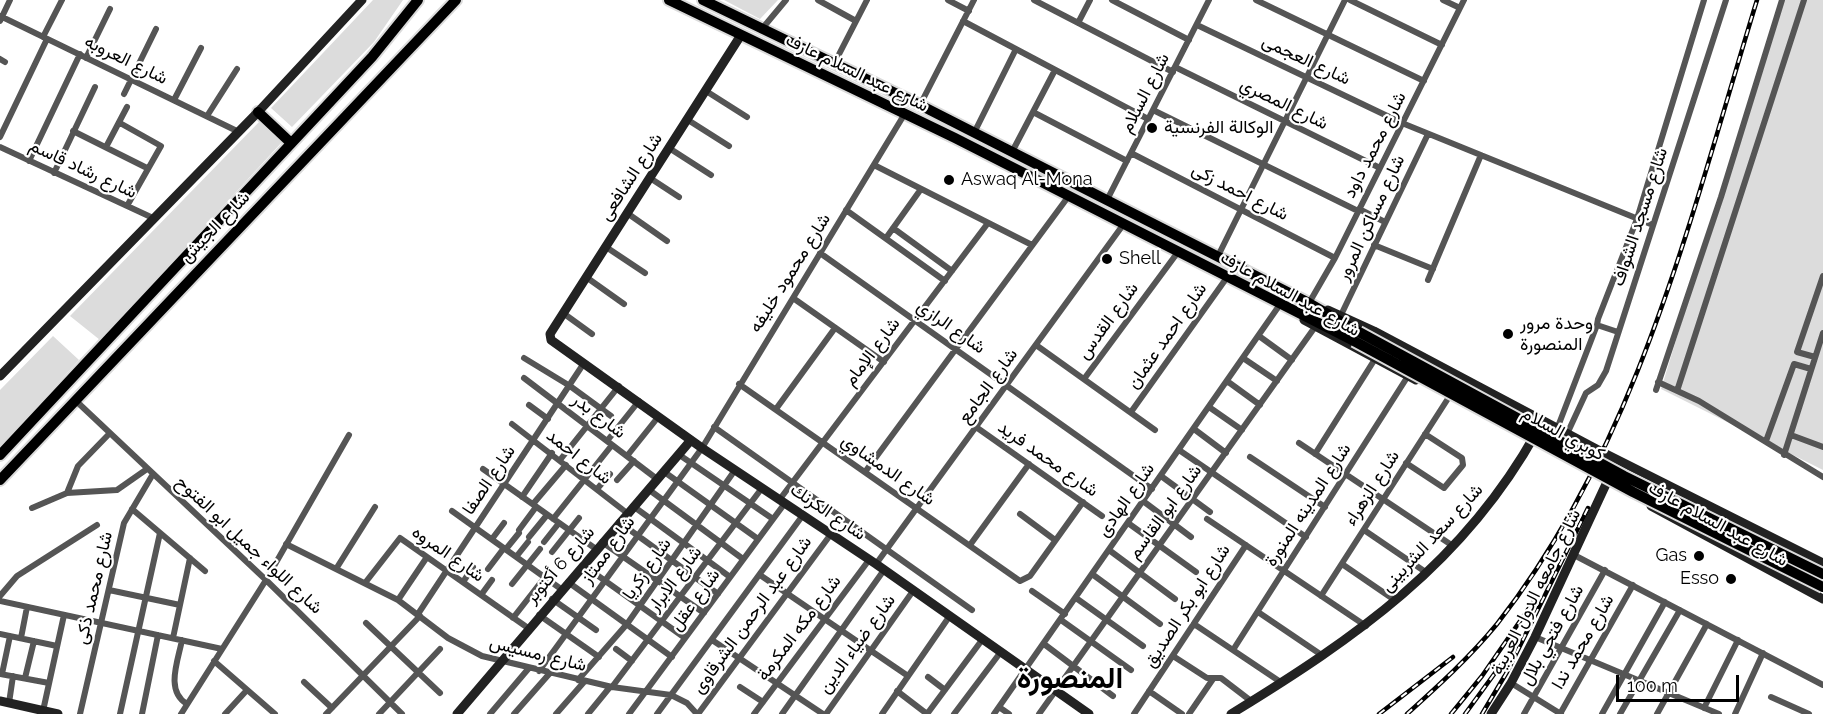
<!DOCTYPE html>
<meta charset="utf-8">
<style>
body{margin:0}
#map{position:relative;width:1823px;height:714px;overflow:hidden;background:#fff;font-family:Raleway,sans-serif}
canvas{display:block}
.scale{position:absolute;left:1616px;top:675px;width:123px;height:27px;box-sizing:border-box;border:3px solid #000;border-top:0;padding-left:8px;font-size:18px;line-height:21px;white-space:nowrap;color:#000;-webkit-text-stroke:4px #fff;paint-order:stroke}
</style>
<div id="map">
<canvas width="1823" height="714"></canvas>
<div class="scale">100 m</div>
</div>
<script>
const ctx = document.querySelector('canvas').getContext('2d');
ctx.lineJoin = 'round';
function fill(path, color) { ctx.fillStyle = color; ctx.fill(path, 'evenodd'); }
function trace(path, color, width, dash) { ctx.strokeStyle = color; ctx.lineWidth = width; ctx.lineCap = dash ? 'butt' : 'round'; ctx.setLineDash(dash || []); ctx.stroke(path); }
function write(font, color, halo, rows, align = 'center') {
  ctx.font = font + ' Raleway,Vazirmatn,sans-serif'; ctx.lineWidth = 4.5; ctx.setLineDash([]); ctx.textBaseline = 'middle'; ctx.strokeStyle = halo; ctx.fillStyle = color; for (const [text, x, y, turn = 0] of rows) {
    ctx.save(); ctx.translate(x, y); ctx.rotate((+turn || 0) * Math.PI / 180); ctx.textAlign = isNaN(turn) ? turn : align; if (halo) ctx.strokeText(text, 0, 0); ctx.fillText(text, 0, 0); ctx.restore();
  }
}
fill(new Path2D(`
 M373 0H403L374 42 292 127 271 108Z
 M724 0H778L760 19Z
 M1781 0H1823V470L1661 389Z
 M259 122 283 141 100 340 70 316Z
 M53 336 79 360 0 446V390Z`), '#dcdcdc');
const primary = new Path2D(`
 M669 0 955 138 1354 341
 M703 0 920 105 1309 303 1359 332
 M258 112 291 143
 M0 455 372 57 418 0
 M0 480 456 0`);
trace(primary, '#dbdbdb', 14);
trace(new Path2D(`
 M818 0 856 21
 M948 0 969 11
 M1034 0 1173 72
 M1112 0 1189 40
 M1256 0 1424 81
 M1350 0 1442 45
 M1443 0 1460 8
 M0 16 239 132
 M0 21 10 0
 M963 21 1148 119
 M1078 23 1090 0
 M1197 25 1402 123 1653 225
 M761 30 786 0
 M43 37 62 0
 M86 58 110 9
 M0 59 5 62
 M834 64 867 0
 M1175 67 1380 168
 M706 91 747 117
 M124 94 156 29
 M174 100 201 48
 M920 105 974 0
 M1153 110 1358 211
 M1033 112 1127 161
 M207 116 237 69
 M688 120 729 146
 M120 123 161 146 127 206
 M73 131 147 168
 M974 133 1016 49
 M0 137 47 39
 M0 147 153 218
 M106 147 127 107
 M669 148 711 175
 M1012 152 1055 70
 M1131 153 1335 258
 M29 161 80 54
 M874 165 1032 245
 M54 173 95 87
 M650 178 679 197
 M1107 200 1209 0
 M1359 209 1385 222
 M846 210 945 281
 M627 213 667 241
 M893 228 952 271
 M886 238 921 189
 M1374 245 1433 269
 M606 247 645 273
 M820 253 1152 489
 M1218 256 1345 0
 M586 277 624 304
 M1428 280 1481 155
 M793 298 884 362
 M1309 303 1335 258 1464 0
 M563 313 592 334
 M1341 315 1428 134
 M1618 332 1597 325 1598 319 1637 219 1704 0
 M1259 336 1292 360
 M1036 345 1155 430
 M1815 357 1797 352 1823 276
 M524 358 570 386 611 416
 M1243 358 1277 381
 M524 378 657 479
 M1084 379 1178 252
 M1227 381 1260 405
 M1658 382 1699 401 1823 477
 M739 384 1020 581 1030 576 1083 502
 M1656 390 1721 197 1782 0
 M1677 391 1804 0
 M75 400 266 580 402 714
 M529 405 548 419
 M1209 407 1242 430
 M776 409 835 328
 M1131 412 1228 276
 M512 424 627 513
 M714 427 972 610
 M976 427 1102 516
 M1194 429 1226 453
 M1557 429 1597 325
 M1567 434 1586 393 1598 385 1606 371 1726 0
 M1791 435 1823 447
 M607 441 639 401
 M1766 441 1794 364 1811 369
 M1299 443 1453 546
 M1179 450 1306 537
 M678 454 773 519
 M1315 454 1375 359
 M1784 455 1823 333
 M627 456 659 416
 M1250 457 1325 507
 M560 460 619 386
 M1406 463 1444 488 1463 465 1462 458 1425 434
 M483 469 596 549
 M663 471 758 539
 M865 472 1068 197
 M1161 476 1210 512
 M617 480 634 461
 M597 489 610 474
 M648 489 743 559
 M67 493 117 490 147 469
 M522 497 552 453
 M780 499 988 223
 M1143 501 1191 537
 M533 504 566 465
 M633 506 730 577
 M32 508 67 493 78 466 110 433
 M132 509 205 571
 M452 511 561 589
 M1020 514 1055 540
 M553 519 612 445
 M1207 519 1366 626
 M619 522 718 594
 M1128 523 1196 572
 M519 530 536 507
 M1364 530 1427 573
 M529 537 547 515
 M492 539 504 523
 M544 542 559 523
 M602 542 704 613
 M286 544 398 600 448 638 482 656 612 687 671 695 687 703 697 714
 M970 545 1029 464
 M506 549 519 533
 M1109 550 1175 599
 M552 552 579 518
 M1574 555 1823 685
 M516 557 528 542
 M876 564 1123 225
 M1342 564 1396 601
 M583 565 685 638
 M336 569 375 507
 M488 569 504 548
 M1092 574 1160 624
 M760 575 908 676
 M463 582 473 567
 M568 582 672 657
 M365 583 400 538 528 628
 M512 584 540 549
 M109 590 180 605
 M1032 591 1065 614
 M481 595 492 580
 M0 596 17 576 97 525
 M1321 596 1449 397
 M1076 598 1143 646
 M552 599 596 630
 M398 600 427 557
 M0 601 222 649
 M1258 612 1323 656
 M418 614 584 363
 M539 615 599 657
 M513 618 545 577
 M1061 620 1131 670
 M366 623 440 693
 M1194 624 1282 683
 M0 634 57 646
 M1535 637 1719 714
 M21 638 27 607
 M173 638 190 558
 M182 640C178 661 165 691 187 704
 M712 640 823 714
 M1044 644 1113 696
 M616 649 632 661
 M1233 650 1408 376
 M1173 656 1207 678H1221L1251 701
 M214 661 275 714
 M539 671 702 448 904 115
 M0 674 49 683
 M2 674 10 636
 M928 677 945 690
 M25 678 34 641
 M578 680 627 624 735 470
 M304 682 332 708
 M1511 683 1561 714
 M612 687 762 488
 M740 687 763 702
 M897 691 927 714
 M1149 691 1182 714
 M1771 697 1809 714
 M9 703 13 676
 M999 707 1009 714
 M1704 708 1738 640
 M43 711 64 615
 M80 714 124 523 153 474
 M120 714 160 533
 M142 714 158 635
 M181 714 266 580 349 435
 M225 714 247 690
 M326 714 420 616
 M379 714 440 649
 M490 714 529 668
 M514 714 550 673
 M556 714 584 682
 M588 714 610 687
 M629 714 785 503
 M657 714 803 515
 M698 714 831 534
 M754 714 869 560
 M782 714 884 570
 M826 714 913 591
 M882 714 949 617
 M927 714 982 640
 M954 714 1000 653
 M994 714 1281 303
 M1039 714 1315 327
 M1134 714 1246 545
 M1189 714 1213 679
 M1524 714 1605 570
 M1560 714 1633 585
 M1602 714 1665 602
 M1620 714 1680 610
 M1657 714 1707 624
 M1735 714 1763 653`), '#555', 6);
trace(new Path2D(`
 M741 35 550 334 551 340 702 448 876 564 1089 714
 M1328 310 1374 331 1602 452 1823 563
 M1304 320 1416 380
 M0 376 258 112 362 0
 M1651 506 1823 599
 M0 701 58 714
 M457 714 691 440
 M1231 714C1355 638 1463 564 1536 433
 M1491 714 1511 683 1535 637 1607 482`), '#222', 9);
trace(primary, '#000', 10);
const rail = new Path2D(`
 M1379 714 1453 657
 M1407 714C1438 686 1470 657 1497 624 1638 444 1691 215 1757 0
 M1451 714 1482 676 1536 598
 M1465 714 1503 662
 M1482 714 1507 672 1588 508`);
trace(rail, '#000', 4.5);
trace(rail, '#fff', 2, [7]);
const primaryBridge = new Path2D(`
 M1359 332 1624 476 1823 574
 M1354 341 1633 492 1823 587`);
trace(primaryBridge, '#dbdbdb', 14, []);
trace(primaryBridge, '#000', 10);
for (const [x, y, r, color] of [
 [1152,128,6,"#000"],
 [949,180,6,"#000"],
 [1107,259,6,"#000"],
 [1508,334,6,"#000"],
 [1699,556,6,"#000"],
 [1731,579,6,"#000"]
]) { const dot = new Path2D(); dot.arc(x, y, r, 0, 2 * Math.PI); ctx.fillStyle = color; ctx.fill(dot); trace(dot, '#fff', 2); }
write('18px', '#000', '#fff', [
 ["شارع العروبه",126,60,26],
 ["شارع العجمى",1306,60,25],
 ["شارع عبد السلام عارف",857,73,26],
 ["شارع السلام",1145,93,-63],
 ["شارع المصري",1284,104,26],
 ["شارع محمد داود",1375,145,-63],
 ["شارع رشاد قاسم",83,169,25],
 ["شارع الشافعى",631,177,-57],
 ["شارع احمد زكى",1240,192,27],
 ["شارع مسجد الشواف",1640,217,-72],
 ["شارع مساكن المرور",1371,218,-65],
 ["شارع الجيش",215,227,-46],
 ["شارع محمود خليفه",790,273,-58],
 ["شارع عبد السلام عارف",1290,294,29],
 ["شارع القدس",1108,321,-54],
 ["شارع الرازي",951,327,35],
 ["شارع احمد عثمان",1167,336,-55],
 ["شارع الإمام",872,352,-53],
 ["شارع الجامع",988,386,-54],
 ["شارع بدر",599,416,37],
 ["كوبري السلام",1563,434,29],
 ["شارع احمد",579,457,38],
 ["شارع محمد فريد",1048,459,35],
 ["شارع الدمشاوي",888,470,35],
 ["شارع الصفا",489,480,-56],
 ["شارع الزهراء",1372,488,-57],
 ["شارع الهادى",1126,500,-55],
 ["شارع المدينه المنورة",1308,505,-57],
 ["شارع الكرنك",828,512,34],
 ["شارع ابو القاسم",1165,512,-54],
 ["شارع عبد السلام عارف",1718,524,29],
 ["شارع سعد الشربينى",1432,538,-47],
 ["شارع اللواء جميل ابو الفتوح",249,545,43],
 ["شارع ممتاز",608,550,-54],
 ["شارع المروه",448,554,35],
 ["شارع 6 أكتوبر",560,565,-49],
 ["شارع زكريا",647,569,-55],
 ["شارع الابرار",675,579,-53],
 ["شارع محمد ذكى",94,588,-77],
 ["شارع جامعه الدول العربية",1536,592,-64],
 ["شارع عقل",695,600,-54],
 ["شارع ابو بكر الصديق",1187,606,-57],
 ["شارع عبد الرحمن الشرقاوى",752,615,-54],
 ["شارع مكه المكرمة",799,628,-53],
 ["شارع فتحي بلال",1552,635,-61],
 ["شارع محمد ندا",1583,642,-60],
 ["شارع ضياء الدين",857,644,-54],
 ["شارع رمسيس",538,654,14]
]);
write('18px', '#000', '#fff', [
 ["الوكالة الفرنسية",1164,128],
 ["Aswaq Al-Mona",961,180],
 ["Shell",1119,259],
 ["وحدة مرور",1520,324],
 ["المنصورة",1520,345],
 ["Gas",1687,556,"right"],
 ["Esso",1719,579,"right"]
], 'left');
write('bold 30px', '#000', '#fff', [
 ["المنصورة",1070,679]
]);
</script>
